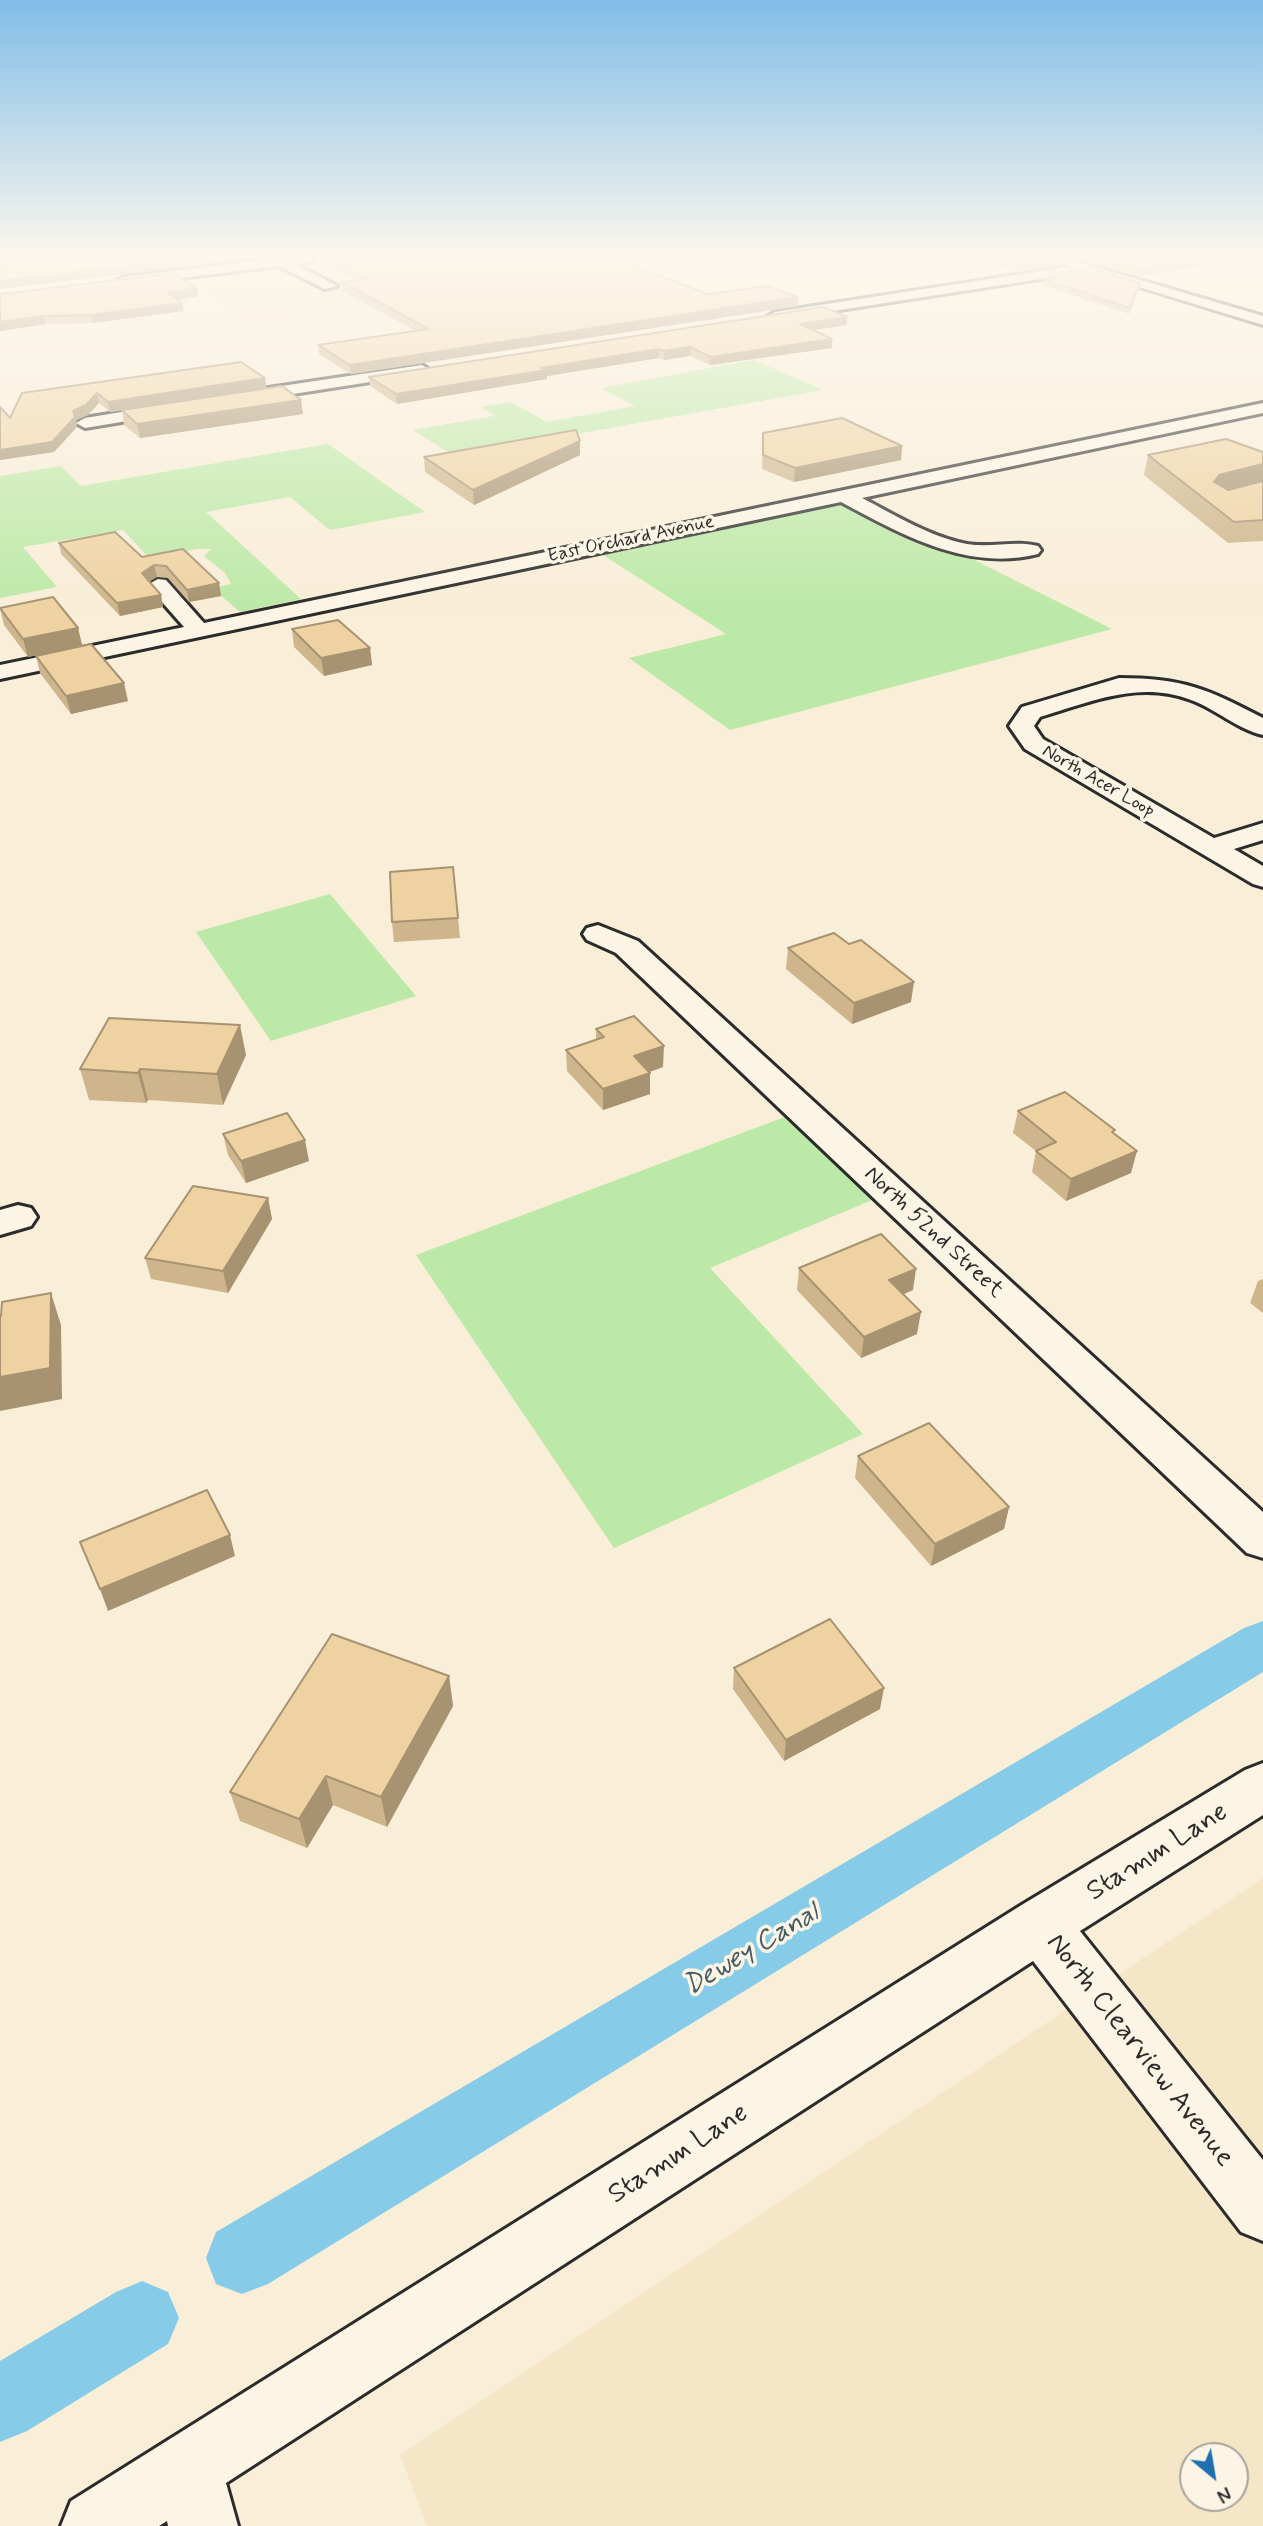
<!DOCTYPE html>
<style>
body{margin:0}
#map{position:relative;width:1263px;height:2526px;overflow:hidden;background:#f9eed8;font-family:Mynerve,sans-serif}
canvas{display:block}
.north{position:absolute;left:1179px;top:2442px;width:70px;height:70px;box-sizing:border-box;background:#fcf5e5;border:2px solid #a8a49b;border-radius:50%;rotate:150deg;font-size:19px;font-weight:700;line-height:28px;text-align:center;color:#2b2b2b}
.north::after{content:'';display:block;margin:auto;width:24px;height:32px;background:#1f6fb2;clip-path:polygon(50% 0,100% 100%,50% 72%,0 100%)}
</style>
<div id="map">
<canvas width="1263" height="2526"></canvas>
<div class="north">N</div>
</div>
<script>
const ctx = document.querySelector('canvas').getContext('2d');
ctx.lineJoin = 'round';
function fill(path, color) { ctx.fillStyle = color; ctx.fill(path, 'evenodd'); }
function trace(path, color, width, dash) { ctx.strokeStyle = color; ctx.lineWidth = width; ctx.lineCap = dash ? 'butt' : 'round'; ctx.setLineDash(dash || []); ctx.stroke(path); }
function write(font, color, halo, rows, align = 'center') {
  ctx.font = font + ' Mynerve,sans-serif'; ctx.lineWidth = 7; ctx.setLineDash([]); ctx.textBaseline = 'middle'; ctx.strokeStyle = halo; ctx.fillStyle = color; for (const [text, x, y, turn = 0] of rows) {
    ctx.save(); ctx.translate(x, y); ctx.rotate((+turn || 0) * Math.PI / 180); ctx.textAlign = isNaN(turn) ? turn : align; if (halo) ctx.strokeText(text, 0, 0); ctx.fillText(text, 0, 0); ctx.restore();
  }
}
fill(new Path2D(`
 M342 258 422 300 252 324 181 278Z
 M1263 1878V2526H427L400 2455ZM1193 2456H1235V2498H1193Z`), '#f6e6c8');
fill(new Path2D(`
 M151 258H247L253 261 172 271Z
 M754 360 823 390 454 456 413 430 494 416 481 407 511 402 547 422 635 406 601 388Z
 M328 444 425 512 330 530 290 497 206 512 301 599 240 612 212 588 231 584 225 573 204 556 211 549H196L150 559 123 530 23 547 57 587 0 598V476L61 466 81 486Z
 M857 501 1112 629 730 730 629 658 726 634 603 555Z
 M330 894 416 996 271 1041 196 932Z
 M798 1112 884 1195 710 1268 863 1434 614 1548 416 1255Z`), '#bce9a7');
fill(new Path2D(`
 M1263 1621V1672L268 2284 242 2294 216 2284 206 2258 216 2232 1244 1628Z
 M142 2281 168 2292 179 2318 168 2344 27 2431 0 2442V2361L116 2292Z`), '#86cbe7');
const minor = new Path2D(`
 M278 258H314L313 261 295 264 337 286 325 289 279 266 123 285 116 281 123 277Z
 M1087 264 1094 268 1092 271 775 320 768 316 775 312Z
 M422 365 430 370 428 373 235 403 227 398 235 393Z
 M176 403 182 404 184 408 182 412 85 428 76 423 85 418Z
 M1263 403V413L862 498C895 515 930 537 967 544 991 548 1016 540 1038 546L1041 550 1038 554C967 572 901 534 841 502L0 679V665L184 627 147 585 158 579 166 580 204 623Z
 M1119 678C1184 678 1207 689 1263 718V735C1237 729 1216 709 1191 700 1139 680 1090 702 1040 717L1034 726 1043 739 1214 838 1263 823V840L1234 849 1263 866V887L1253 884 1025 749 1009 726 1022 707Z
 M598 925 638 941 1263 1512V1558L1247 1553 616 953 587 940 583 934 587 928Z
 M18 1205 31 1208 37 1217 31 1226 0 1235V1210Z
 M1263 1763V1815L1080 1931 1263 2160V2241L1241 2232 1033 1961 226 2483 238 2526H168L167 2521 159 2526H61L71 2501 1020 1906 1245 1770Z`);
const major = new Path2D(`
 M1045 258H1065L1263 316V325Z`);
trace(minor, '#2b2b2b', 6);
trace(major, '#2b2b2b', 6);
fill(minor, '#fcf5e5');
fill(major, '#fcf5e5');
fill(new Path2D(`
 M314 258H616L707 294 798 297V306L351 374 319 354 318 345 416 331 342 291V282L357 280Z
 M975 258H1061L1060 265 1019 272Z
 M1073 258H1204L1203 266 1144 275 1143 278Z
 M1048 275 1140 283 1138 289 1129 314 1044 286 1045 280 1047 279Z
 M0 294 198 296 178 300 182 303 184 311 92 323 46 324 0 331Z
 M847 325 814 330 832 339V348L710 365 690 356 664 360 659 358 547 376V379L397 404 370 386 369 377Z
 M265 378 266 388 110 412 99 403 88 415 76 420 77 427 54 452 0 460V407L10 418 22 393Z
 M122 410 303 414 140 438 124 425Z
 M763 433 902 446 901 460 794 482 762 469Z
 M1263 452V541L1228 543 1144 475 1148 455Z
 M580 455 474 505 425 472 424 457Z
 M59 543 142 557 219 583 221 596 189 602 168 578 157 577 149 581 161 595 163 607 120 616 61 554Z
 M0 608 78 628 82 645 28 657 4 625Z
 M292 629 370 648 372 665 324 676 294 647Z
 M36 656 128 701 71 714 40 673Z
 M453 867 460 938 394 942 392 922Z
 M788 948 911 1002 852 1024 786 969Z
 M596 1029 663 1067 650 1072V1094L603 1110 567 1071 566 1050 596 1040Z
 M246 1055 223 1105 148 1100 146 1103 89 1100 80 1069Z
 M1018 1111 1114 1133 1131 1173 1066 1201 1032 1172 1036 1151 1013 1133Z
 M223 1134 309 1161 246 1183 228 1155Z
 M268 1198 272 1219 228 1293 151 1279 145 1258Z
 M799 1268 913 1290 903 1294 917 1334 861 1358 797 1290Z
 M1263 1279V1313L1250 1303 1258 1281Z
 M858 1456 1009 1507 1004 1529 931 1566 855 1478Z
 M734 1668 880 1709 784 1761 733 1689Z
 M449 1676 453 1706 387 1827 333 1805 307 1848 240 1821 230 1792Z`), '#ceb58b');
fill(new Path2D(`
 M1061 258 1060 265 1019 272 1020 263Z
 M1204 258 1203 266 1144 275 1143 278 1146 266Z
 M157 262 158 270 0 289V281Z
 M1140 283 1138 289 1129 314 1130 308Z
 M197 288 198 296 169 302 168 293Z
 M798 297V306L351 374 350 365Z
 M182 303 184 311 92 323 91 315Z
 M44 316 46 324 0 331V322Z
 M847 317V325L800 332V324Z
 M832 339V348L710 365 711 357Z
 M690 347V356L664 360V351Z
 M659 349V358L547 376V379L397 404 396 394 541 368Z
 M265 378 266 388 110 412 108 402Z
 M97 393 99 403 88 415 76 420 77 427 54 452 0 460V450L73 411Z
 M301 400 303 414 140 438 137 424Z
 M580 441V455L474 505 473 490Z
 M902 446 901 460 794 482 795 468Z
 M1263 464V481L1209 503 1214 482 1219 475Z
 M154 565 157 577 144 585 142 573Z
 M219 583 221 596 189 602 187 590Z
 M161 595 163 607 120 616 117 603Z
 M78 628 82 645 28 657 23 639Z
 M370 648 372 665 324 676 321 658Z
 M124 683 128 701 71 714 66 696Z
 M914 982 911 1002 852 1024 854 1003Z
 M240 1025 246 1055 223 1105 217 1074Z
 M664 1046 663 1067 634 1077V1056Z
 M140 1069 148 1100 146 1103 138 1073Z
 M650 1073V1094L603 1110V1089Z
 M305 1140 309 1161 246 1183 241 1161Z
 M1137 1151 1131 1173 1066 1201 1071 1179Z
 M268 1198 272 1219 228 1293 223 1271Z
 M916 1269 913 1290 886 1302 889 1280Z
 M51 1293 61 1325 62 1399 0 1411V1377Z
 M921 1312 917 1334 861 1358 864 1337Z
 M1009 1507 1004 1529 931 1566 935 1544Z
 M230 1535 235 1556 108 1611 100 1589Z
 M449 1676 453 1706 387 1827 381 1797Z
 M884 1688 880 1709 784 1761 786 1740Z
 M326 1776 333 1805 307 1848 299 1819Z`), '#a79371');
const building = new Path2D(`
 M68 258H150L157 262 0 281V267Z
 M328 258H616L707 294 767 286 798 297 350 365 318 345 428 329 342 282 369 279Z
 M1002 258H1059L1020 263Z
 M1103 258H1203L1146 266 1144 270Z
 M1090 268 1140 283 1130 308 1045 280 1058 278 1048 275Z
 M174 273 197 288 168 293 182 303 91 315 44 316 0 322V294Z
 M823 307 847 317 800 324 832 339 711 357 690 347 664 351 659 349 541 368 547 370 396 394 369 377Z
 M241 362 265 378 108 402 97 393 86 405 73 411 75 417 52 442 0 450V407L10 418 22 393Z
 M282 386 301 400 137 424 122 410Z
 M842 418 902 446 795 468 763 455V433Z
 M576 430 580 441 473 490 424 457Z
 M1226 439 1263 452V464L1219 475 1214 482 1228 490 1263 481V520L1234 522 1148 455Z
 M115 532 142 557 183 549 219 583 187 590 166 566 154 565 142 573 161 595 117 603 59 543Z
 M53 597 78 628 23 639 0 608Z
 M338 620 370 648 321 658 292 629Z
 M91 644 124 683 66 696 36 656Z
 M453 867 458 918 392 922 390 872Z
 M834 933 849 944 861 940 914 982 854 1003 788 948Z
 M634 1016 664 1046 634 1056 650 1073 603 1089 566 1050 604 1037 596 1029Z
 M109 1018 240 1025 217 1074 140 1069 138 1073 80 1069Z
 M1065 1092 1115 1130 1112 1132 1137 1151 1071 1179 1036 1151 1056 1142 1018 1111Z
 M287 1113 305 1140 241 1161 223 1134Z
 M193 1186 268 1198 223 1271 145 1258Z
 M881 1234 916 1269 889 1280 921 1312 864 1337 799 1268Z
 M51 1293 50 1368 0 1377V1316H1L2 1302Z
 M929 1423 1009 1507 935 1544 858 1456Z
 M207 1490 230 1535 100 1589 80 1542Z
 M830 1619 884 1688 786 1740 734 1668Z
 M332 1634 449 1676 381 1797 326 1776 299 1819 230 1792Z`);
fill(building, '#efd2a2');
trace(building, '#a79371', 2);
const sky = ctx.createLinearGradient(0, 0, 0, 611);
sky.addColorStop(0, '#81bde8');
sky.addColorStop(0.42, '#fcf7ed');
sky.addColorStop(1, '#fcf7ed00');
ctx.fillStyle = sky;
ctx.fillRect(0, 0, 1263, 611);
write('19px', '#2b2b2b', '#fcf5e5', [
 ["East Orchard Avenue",631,540,-12],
 ["North Acer Loop",1098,782,30]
]);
write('23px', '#2b2b2b', '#fcf5e5', [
 ["North 52nd Street",933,1233,43]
]);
write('28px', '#2b2b2b', '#fcf5e5', [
 ["Stamm Lane",1158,1853,-32],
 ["North Clearview Avenue",1139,2051,52],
 ["Stamm Lane",679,2155,-33]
]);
write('italic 28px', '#465b63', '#fcf5e5', [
 ["Dewey Canal",752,1951,-31]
]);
</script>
